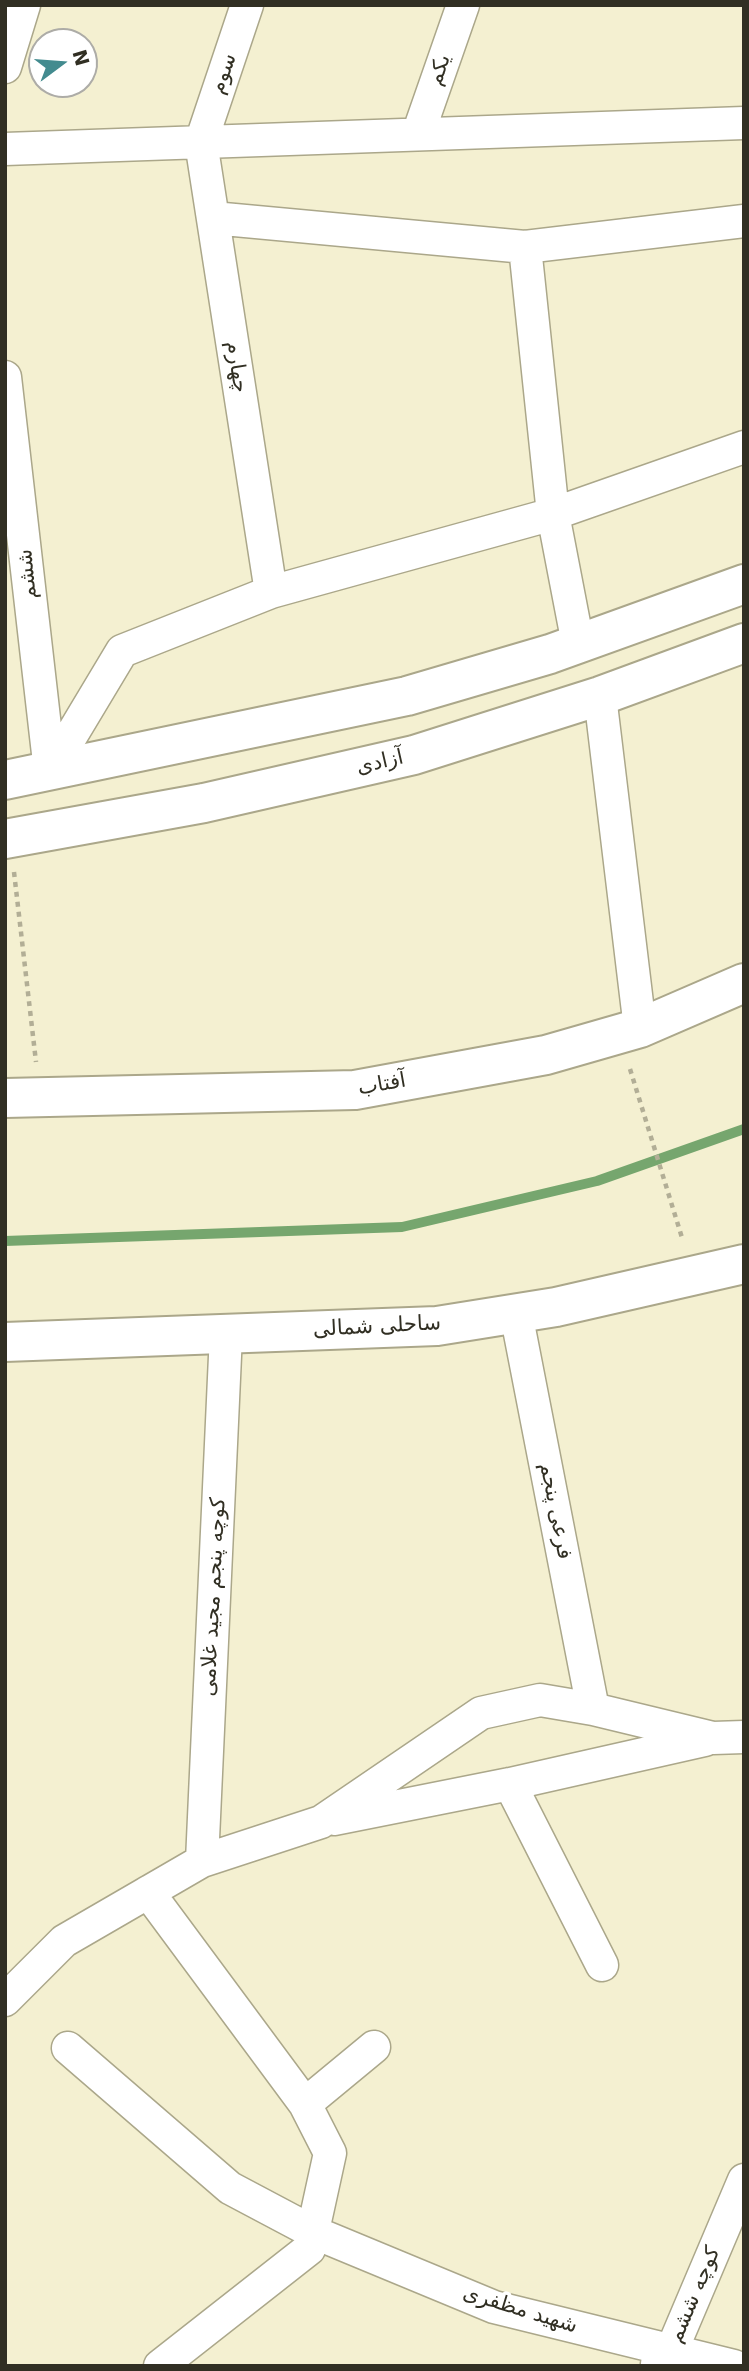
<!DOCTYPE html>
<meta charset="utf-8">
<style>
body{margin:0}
#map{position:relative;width:749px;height:2371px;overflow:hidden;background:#f4f0d1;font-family:"DejaVu Sans",sans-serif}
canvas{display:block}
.frame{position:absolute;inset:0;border:7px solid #312f23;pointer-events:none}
.north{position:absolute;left:28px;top:28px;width:70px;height:70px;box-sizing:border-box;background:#fff;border:2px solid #adaca7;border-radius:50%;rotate:74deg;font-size:19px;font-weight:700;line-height:28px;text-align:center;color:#312f23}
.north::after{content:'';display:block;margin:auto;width:24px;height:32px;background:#438b8f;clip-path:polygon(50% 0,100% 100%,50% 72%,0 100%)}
</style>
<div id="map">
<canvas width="749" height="2371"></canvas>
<div class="frame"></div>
<div class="north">N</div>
</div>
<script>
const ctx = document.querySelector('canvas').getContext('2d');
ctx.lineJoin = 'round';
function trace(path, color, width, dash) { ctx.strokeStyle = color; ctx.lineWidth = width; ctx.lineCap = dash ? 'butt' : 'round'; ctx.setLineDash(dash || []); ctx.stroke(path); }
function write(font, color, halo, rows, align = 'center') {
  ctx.font = font + ' "DejaVu Sans","Noto Sans Arabic",sans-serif'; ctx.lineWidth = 7; ctx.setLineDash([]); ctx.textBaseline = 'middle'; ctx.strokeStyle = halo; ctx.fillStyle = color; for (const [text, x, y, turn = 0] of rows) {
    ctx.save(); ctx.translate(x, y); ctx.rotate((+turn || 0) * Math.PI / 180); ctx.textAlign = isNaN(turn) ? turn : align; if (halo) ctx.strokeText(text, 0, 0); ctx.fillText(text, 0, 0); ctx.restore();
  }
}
trace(new Path2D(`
 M5 1241 402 1227 597 1181 744 1129`), '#76a66e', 10);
const street = new Path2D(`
 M247 5 201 142 271 592
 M5 67 24 5
 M418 134 463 5
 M5 149 744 123
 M213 218 525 247 744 221
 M525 247 553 514 578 644
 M5 377 50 771
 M600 696 640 1028
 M50 771 122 651 271 592 553 514 744 447
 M516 1313 593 1709
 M510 1784 602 1965
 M334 1819 510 1784 705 1740
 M202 1861 226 1334
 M148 1892 305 2104 330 2153 309 2249 160 2366
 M5 2000 64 1941 202 1861 321 1822 481 1713 540 1700 593 1709 713 1738 744 1737
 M68 2048 230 2188 313 2232 494 2307 734 2366
 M305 2104 374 2047
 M657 2364 671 2352 744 2180`);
const secondary = new Path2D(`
 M5 1098 355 1090 546 1055 640 1028 744 983
 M5 1342 437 1326 556 1307 744 1264`);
const primary = new Path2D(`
 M5 780 407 696 550 654 744 584
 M5 839 204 803 414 755 600 696 744 643`);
trace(street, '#aba78a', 35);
trace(secondary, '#aba78a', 42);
trace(primary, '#aba78a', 42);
trace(new Path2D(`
 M14 872 36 1062
 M630 1069 683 1241`), '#b2ae96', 4.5, [5, 5]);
trace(street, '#fff', 32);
trace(secondary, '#fff', 38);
trace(primary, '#fff', 38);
write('21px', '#312f23', '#fff', [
 ["یکم",440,70,-71],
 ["سوم",224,74,-71],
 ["چهارم",236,367,81],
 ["ششم",28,574,-96],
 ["آزادی",380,763,-13],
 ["آفتاب",382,1085,-10],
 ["ساحلی شمالی",377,1327,-3],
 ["فرعی پنجم",555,1511,79],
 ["کوچه پنجم مجید غلامی",214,1597,-87],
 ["کوچه ششم",695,2295,-67],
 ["شهید مظفری",520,2310,17]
]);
</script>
